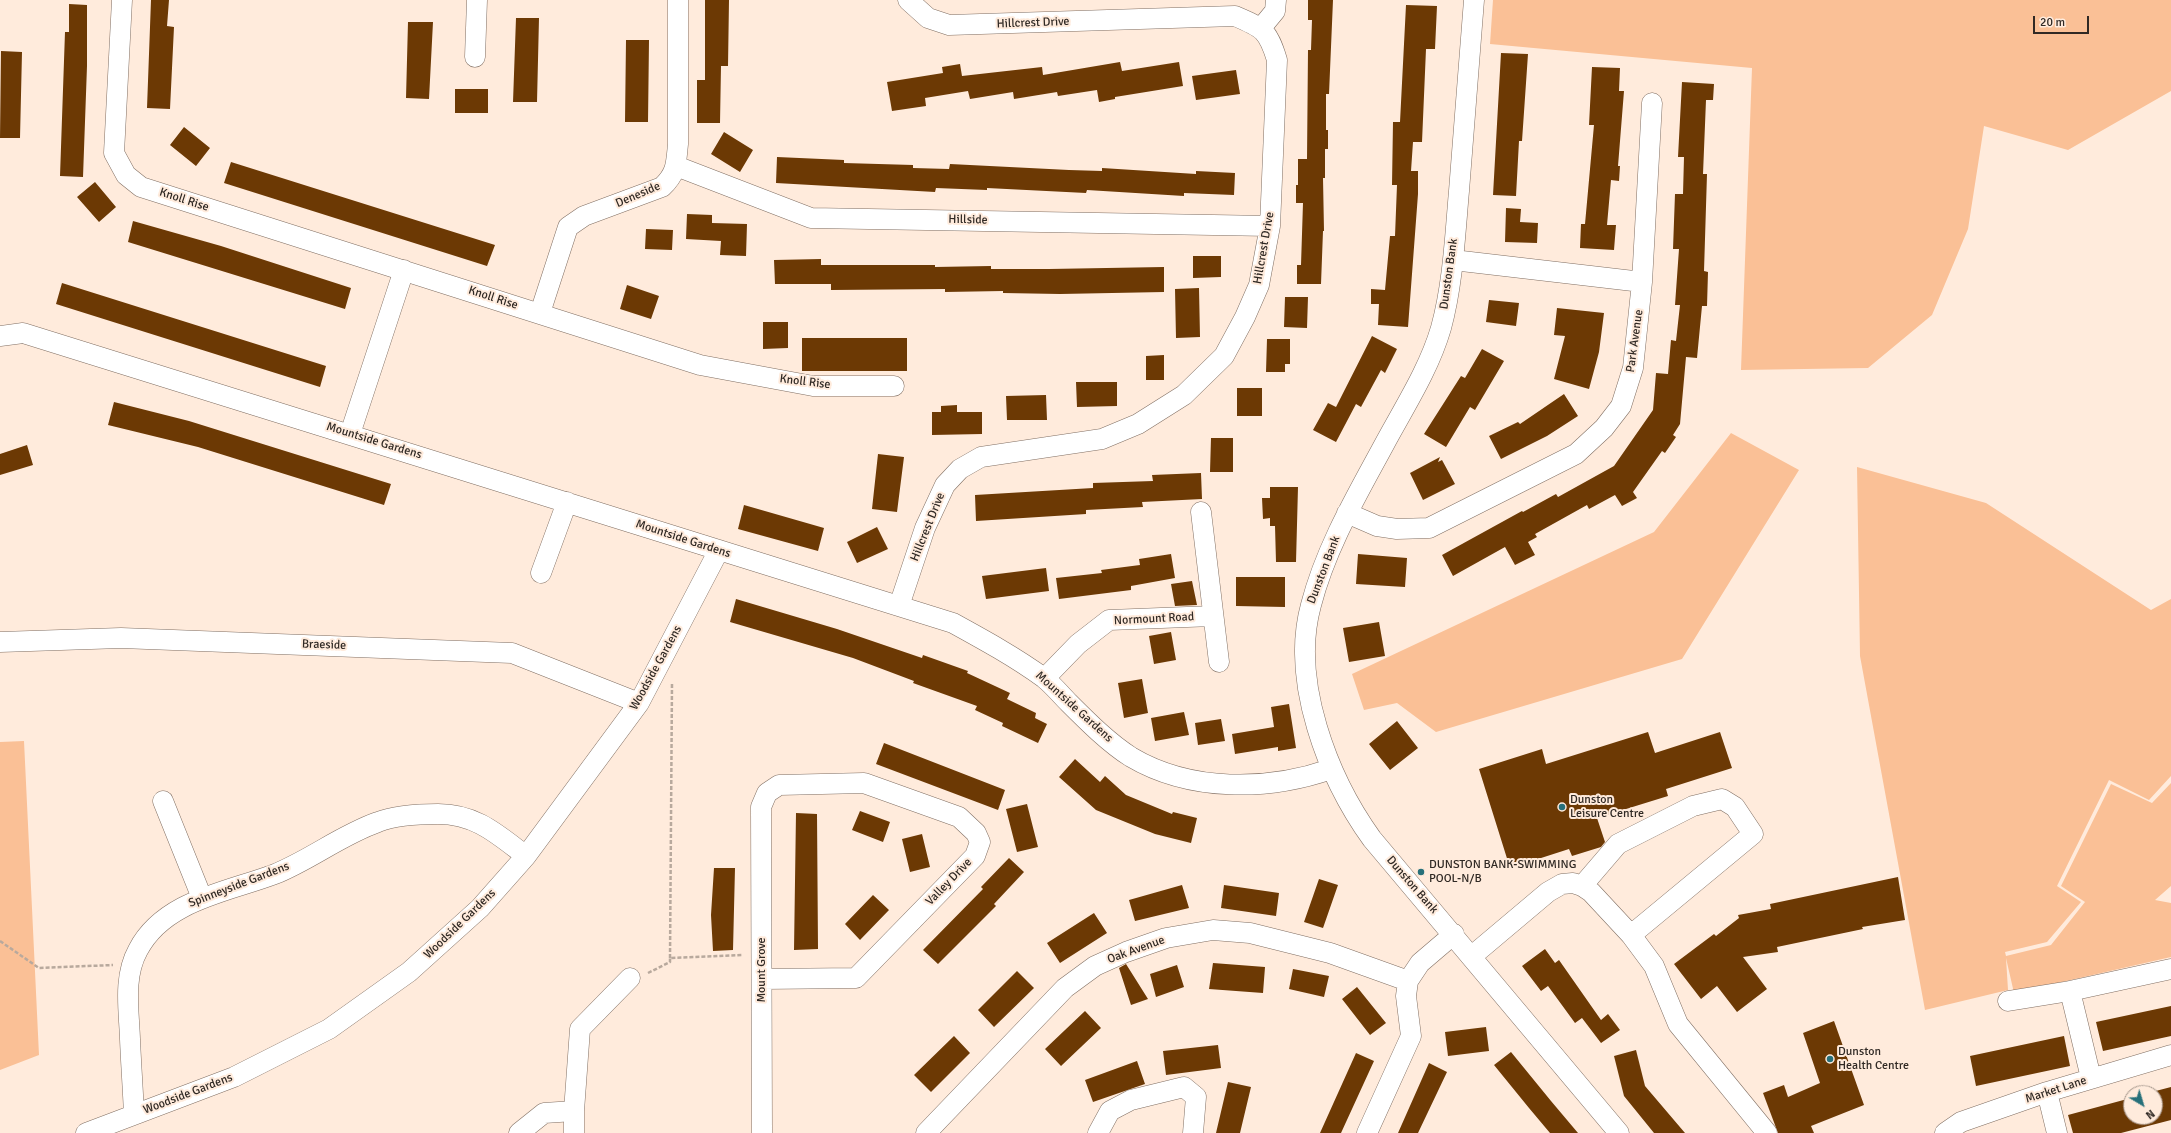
<!DOCTYPE html>
<style>
body{margin:0}
#map{position:relative;width:2171px;height:1133px;overflow:hidden;background:#ffebdc;font-family:Signika,sans-serif}
canvas{display:block}
.north{position:absolute;left:2123px;top:1085px;width:40px;height:40px;box-sizing:border-box;background:#ffebdc;border:1px solid #ac9d92;border-radius:50%;rotate:142deg;font-size:11px;font-weight:700;line-height:16px;text-align:center;color:#302924}
.north::after{content:'';display:block;margin:auto;width:14px;height:18px;background:#27707a;clip-path:polygon(50% 0,100% 100%,50% 72%,0 100%)}
.scale{position:absolute;left:2033px;top:16px;width:56px;height:18px;box-sizing:border-box;border:2px solid #302924;border-top:0;padding-left:5px;font-size:12px;line-height:14px;white-space:nowrap;color:#302924;-webkit-text-stroke:3px #ffebdc;paint-order:stroke}
</style>
<div id="map">
<canvas width="2171" height="1133"></canvas>
<div class="north">N</div>
<div class="scale">20 m</div>
</div>
<script>
const g = document.querySelector('canvas').getContext('2d');
g.lineJoin = 'round';
function fill(path, color) { g.fillStyle = color; g.fill(path, 'evenodd'); }
function trace(path, color, width, dash) { g.strokeStyle = color; g.lineWidth = width; g.lineCap = dash ? 'butt' : 'round'; g.setLineDash(dash || []); g.stroke(path); }
function label(font, color, halo, rows, align = 'center') {
  g.font = font + ' Signika,sans-serif'; g.lineWidth = 4; g.setLineDash([]); g.textBaseline = 'middle'; g.strokeStyle = halo; g.fillStyle = color; for (const [text, x, y, turn = 0] of rows) {
    g.save(); g.translate(x, y); g.rotate((+turn || 0) * Math.PI / 180); g.textAlign = isNaN(turn) ? turn : align; if (halo) g.strokeText(text, 0, 0); g.fillText(text, 0, 0); g.restore();
  }
}
fill(new Path2D(`
 M1493 0H2171V91L2068 150 1984 126 1968 229 1932 315 1868 368 1741 370 1752 68 1490 44Z
 M1731 433 1799 470 1682 659 1436 732 1397 703 1364 710 1352 674 1654 532Z
 M1857 467 1986 503 2151 610 2171 599V776L2149 800 2109 780 2057 886 2081 902 2047 942 2005 952 2006 956 2051 945 2085 902 2061 886 2111 784 2152 803 2171 783V886L2155 900 2171 903V957L2014 993 2006 958 2008 990 1925 1010 1860 656Z
 M24 741 39 1055 0 1070V742Z`), '#fac096');
fill(new Path2D(`
 M151 0H169L167 26 174 27 170 109 147 108Z
 M705 0H729L728 66H721L720 123H697V80H705Z
 M1308 0H1333L1329 94H1326V130H1328V149H1325V178H1323L1324 231H1323L1321 284H1297V265H1301L1303 203H1296V185H1298V159H1307L1308 50H1311L1312 20H1308Z
 M69 4 87 5V66L83 177 60 176 65 32H69Z
 M1406 5 1437 6 1435 49H1426L1422 142H1413L1411 171H1418V194L1408 327 1378 325 1379 304H1371V289L1385 290 1390 236H1395L1397 185H1392L1393 122H1400Z
 M516 18H539L537 102H513Z
 M408 22H433L429 99 406 98Z
 M626 40H649L648 122H625Z
 M1 51 22 52 20 138H0Z
 M1501 53 1528 54 1522 141H1519L1516 196 1493 195Z
 M1120 62 1122 71 1179 62 1183 86 1115 97V99L1099 102 1097 90 1058 96 1057 92 1014 99 1013 92 970 99 968 91 925 98 926 106 892 111 887 82 943 73 942 67 960 64 962 76 1042 67 1043 75Z
 M1592 67 1620 68 1619 91H1624L1618 166H1620L1619 181 1611 180 1607 225H1616L1614 250 1580 248 1581 224H1585L1594 125H1589Z
 M1236 70 1240 94 1196 100 1192 76Z
 M1682 82 1714 84 1713 100H1706L1703 174H1707L1704 271 1708 272 1707 306H1702L1697 358 1686 357 1680 424 1673 435 1676 437 1665 453 1662 451 1633 492 1637 498 1622 506 1615 495 1589 509 1587 505 1535 534 1537 537 1528 542 1535 555 1515 565 1505 547 1453 576 1442 555 1522 511 1523 512 1556 494 1558 497 1614 466 1653 410 1656 373 1668 374 1671 340 1676 341 1680 305H1675L1679 249H1673L1675 194H1683L1684 157H1678Z
 M455 89H488V113H455Z
 M184 127 210 148 196 166 170 145Z
 M724 132 753 150 740 172 711 154Z
 M777 157 844 160V163L913 165V168L949 169 950 164 1069 170 1102 171V168L1196 174V171L1235 173 1234 195 1184 193V196L1087 190 1086 193 987 188V190L936 188 935 192 776 183Z
 M231 162 495 245 487 266 224 183Z
 M95 182 116 207 99 222 77 197Z
 M1506 208 1521 209 1520 222 1538 223 1537 243 1505 242Z
 M687 214 712 215V223L747 224 746 256 720 255 721 241 686 239Z
 M133 221 221 246 351 288 345 309 128 242Z
 M646 229 673 230 672 250 645 249Z
 M1193 256H1221V277L1193 278Z
 M821 259V265H935V267L991 266V269H1049L1164 267V292L1060 294 1003 293V291L945 292V289L831 290V284H775L774 260Z
 M62 283 326 366 320 387 56 304Z
 M627 285 659 296 651 319 620 309Z
 M1199 288 1200 337 1176 338 1175 289Z
 M1285 297H1308L1307 328 1284 327Z
 M1489 300 1519 303 1516 326 1486 322Z
 M1557 308 1604 313 1599 352 1589 389 1554 379 1565 336 1554 335Z
 M763 322H788V348L763 349Z
 M1372 336 1397 349 1385 373 1381 370 1361 407 1356 404 1336 442 1313 430 1328 403 1336 407Z
 M802 338H907V371H802Z
 M1267 339H1290V364H1285V372H1266Z
 M1482 349 1504 361 1475 410 1470 407 1446 447 1424 434 1461 376 1465 378Z
 M1164 355V380H1146V356Z
 M1076 382H1117V406L1077 407Z
 M1237 388H1262V416H1237Z
 M1564 394 1578 416 1547 436 1501 459 1489 436 1518 422 1520 424Z
 M1046 395 1047 420H1007L1006 396Z
 M114 402 189 421 391 484 384 505 198 447 108 425Z
 M957 405V412H982V434L932 435V412H941V406Z
 M1211 438H1233V472H1210Z
 M27 445 33 465 0 475V454Z
 M878 454 904 457 897 512 872 509Z
 M1440 457 1438 462 1442 460 1455 484 1423 500 1410 473Z
 M1201 473 1202 499 1142 502 1143 507 1086 510V514L976 521 975 495 1093 488V483L1153 481 1152 475Z
 M1270 487H1298L1296 562H1276L1275 526H1270V518L1263 519 1262 498H1270Z
 M744 505 824 528 818 551 738 529Z
 M877 527 888 549 857 563 847 542Z
 M1171 554 1175 578 1131 586V590L1059 599 1056 578 1102 573 1101 570 1140 565 1139 559Z
 M1358 554 1407 558 1405 587 1356 584Z
 M1046 568 1049 591 986 599 982 576Z
 M1236 577H1285V607L1236 606Z
 M1192 581 1197 605 1175 606 1171 584Z
 M736 599 837 629 922 658 923 655 968 671 967 673 1010 693 1007 699 1036 713 1035 718 1047 724 1038 743 1002 726 1003 723 975 710 977 706 913 683 914 681 853 658 730 622Z
 M1379 622 1385 656 1349 662 1343 628Z
 M1171 632 1176 660 1154 664 1149 636Z
 M1142 679 1148 713 1124 718 1118 683Z
 M1289 704 1296 748 1278 751V747L1235 754 1232 734 1274 727 1271 707Z
 M1184 712 1189 735 1155 741 1151 718Z
 M1221 719 1225 741 1198 745 1195 723Z
 M1397 721 1418 748 1390 770 1369 744Z
 M1648 732 1655 753 1720 732 1732 768 1666 789 1668 796 1597 818 1605 842 1601 847 1572 856 1569 849 1510 868 1479 769 1542 749 1546 764Z
 M884 743 1005 790 998 810 876 764Z
 M1075 759 1100 782 1105 776 1126 795 1172 814 1173 812 1197 818 1191 843 1155 834 1096 810 1059 777Z
 M1027 804 1038 847 1017 852 1006 809Z
 M860 811 890 822 883 842 852 830Z
 M796 813 817 814 818 949 794 950Z
 M922 834 930 867 910 872 902 839Z
 M1009 858 1024 872 994 904 996 906 938 964 923 950 983 889 981 887Z
 M714 868H735L733 950 713 951 711 915Z
 M1898 877 1905 920 1862 927 1863 929 1777 947 1778 952 1743 957 1767 989 1737 1012 1717 986 1701 999 1674 964 1714 934 1716 936 1739 918 1738 915 1771 909 1770 904Z
 M1319 879 1338 885 1323 928 1304 922Z
 M1182 885 1189 908 1135 921 1129 900Z
 M1224 885 1279 893 1276 916 1221 908Z
 M873 895 889 910 860 940 845 924Z
 M1094 913 1107 933 1060 963 1047 943Z
 M1545 949 1555 963 1559 960 1601 1020 1608 1014 1620 1030 1601 1043 1582 1018 1575 1023 1548 986 1541 991 1522 966Z
 M1213 963 1265 967 1263 993 1209 989Z
 M1126 964 1148 999 1131 1005 1119 968Z
 M1177 965 1184 987 1156 997 1150 974Z
 M1293 969 1329 976 1324 997 1289 989Z
 M1017 971 1034 988 994 1027 978 1010Z
 M1357 987 1386 1023 1370 1035 1342 999Z
 M2171 1006V1036L2103 1051 2096 1022Z
 M1085 1011 1101 1028 1061 1066 1045 1049Z
 M1834 1021 1864 1105 1811 1126 1814 1133H1778L1763 1093 1784 1085 1788 1097 1820 1083 1803 1033Z
 M1486 1027 1489 1051 1448 1056 1445 1032Z
 M954 1036 970 1053 931 1092 914 1075Z
 M2064 1036 2070 1066 1976 1086 1970 1056Z
 M1218 1045 1221 1068 1166 1075 1163 1051Z
 M1636 1050 1645 1086 1685 1133H1654L1624 1096 1614 1056Z
 M1511 1052 1551 1101 1578 1133H1550L1529 1108 1494 1065Z
 M1356 1053 1374 1061 1341 1133H1320Z
 M1137 1061 1145 1084 1093 1102 1085 1080Z
 M1429 1063 1447 1072 1418 1133H1398Z
 M1228 1082 1251 1087 1240 1133H1216Z
 M2171 1087V1120L2121 1133H2073L2068 1115 2131 1098V1117H2155V1093H2148Z`), '#6c3904');
const minor = new Path2D(`
 M122 0 114 153 126 175 141 187 700 365 813 386H894
 M1474 0C1469 64 1464 127 1459 191 1455 236 1453 284 1441 328 1429 369 1405 406 1385 443 1357 495 1326 547 1311 605 1290 681 1328 778 1372 839L1619 1133
 M1261 28 1275 11 1276 0
 M475 57 477 0
 M676 166 811 218 1270 226
 M1453 260 1642 282
 M540 313 568 227 584 216 662 187C677 173 676 163 678 144V0
 M0 336 23 333 953 623C984 640 1015 657 1044 678 1053 685 1061 695 1069 703 1088 722 1109 743 1131 757 1190 792 1268 791 1331 769
 M350 434 404 270
 M1201 512 1219 662
 M1347 513 1377 526 1397 529 1429 528 1576 454 1604 428 1621 406 1633 368 1642 282 1652 103
 M541 573 567 502
 M899 606 925 528 945 485 960 469 981 457 1102 439 1138 424 1184 395 1224 356 1245 317 1259 285 1270 226 1277 60C1268 30 1263 28 1235 16L949 25 928 18 908 0
 M0 642 121 638 512 653 639 703
 M1045 678 1078 644 1109 620 1213 616
 M163 801 202 898
 M1582 886 1618 844 1693 806 1722 799 1735 807 1753 834 1631 935
 M1472 956 1548 892 1562 884 1573 883 1582 886 1591 892 1631 935 1654 966 1678 1024 1767 1133
 M2008 1001 2070 991
 M2091 1078 2070 991 2171 969
 M2047 1092 2057 1133
 M134 1115C133 1090 131 1064 130 1039 129 1010 123 977 138 950 164 900 228 892 275 874 310 860 341 835 378 822 396 815 418 814 438 814 476 814 497 834 526 856
 M86 1133 234 1077 329 1029 409 972 480 908 526 856 639 703 719 550
 M519 1133 544 1113 574 1111
 M574 1133V1111L580 1029 630 978
 M762 1133 761 807 767 793 779 785 864 783 959 817 976 833 980 842 975 856 856 978 762 979
 M926 1133 1065 988 1095 966 1126 952 1166 938 1213 930 1250 933 1330 953 1408 981
 M1098 1133 1110 1111 1131 1100 1184 1087 1196 1097 1193 1133
 M1367 1133 1411 1036 1406 996 1408 981 1420 963 1454 934
 M1945 1133 1961 1122 2047 1092 2171 1055`);
trace(minor, '#816f63', 21);
trace(new Path2D(`
 M0 941 39 968 113 965
 M670 958 672 683
 M648 973 670 962V958L743 955`), '#b8a99d', 2.5, [4, 2]);
trace(minor, '#fff', 20);
for (const [x, y, r, color] of [
 [1562,807,4,"#27707a"],
 [1421,872,4,"#27707a"],
 [1830,1059,4,"#27707a"]
]) { const dot = new Path2D(); dot.arc(x, y, r, 0, 2 * Math.PI); g.fillStyle = color; g.fill(dot); trace(dot, '#ffebdc', 1.5); }
label('12px', '#302924', '#ffebdc', [
 ["Hillcrest Drive",1033,23,-2],
 ["Deneside",638,195,-23],
 ["Knoll Rise",184,200,18],
 ["Hillside",968,220,1],
 ["Hillcrest Drive",1264,248,-80],
 ["Dunston Bank",1449,274,-82],
 ["Knoll Rise",493,298,18],
 ["Park Avenue",1635,341,-82],
 ["Knoll Rise",805,382,7],
 ["Mountside Gardens",374,441,17],
 ["Hillcrest Drive",928,527,-68],
 ["Mountside Gardens",683,539,18],
 ["Dunston Bank",1324,570,-69],
 ["Normount Road",1154,619,-3],
 ["Braeside",324,645,2],
 ["Woodside Gardens",656,668,-61],
 ["Mountside Gardens",1074,707,42],
 ["Valley Drive",949,882,-46],
 ["Spinneyside Gardens",239,885,-21],
 ["Dunston Bank",1412,885,49],
 ["Woodside Gardens",460,924,-44],
 ["Oak Avenue",1136,950,-20],
 ["Mount Grove",762,970,-90],
 ["Market Lane",2056,1090,-18],
 ["Woodside Gardens",188,1094,-21]
]);
label('12px', '#302924', '#ffebdc', [
 ["Dunston",1570,800],
 ["Leisure Centre",1570,814],
 ["DUNSTON BANK-SWIMMING",1429,865],
 ["POOL-N/B",1429,879],
 ["Dunston",1838,1052],
 ["Health Centre",1838,1066]
], 'left');
</script>
